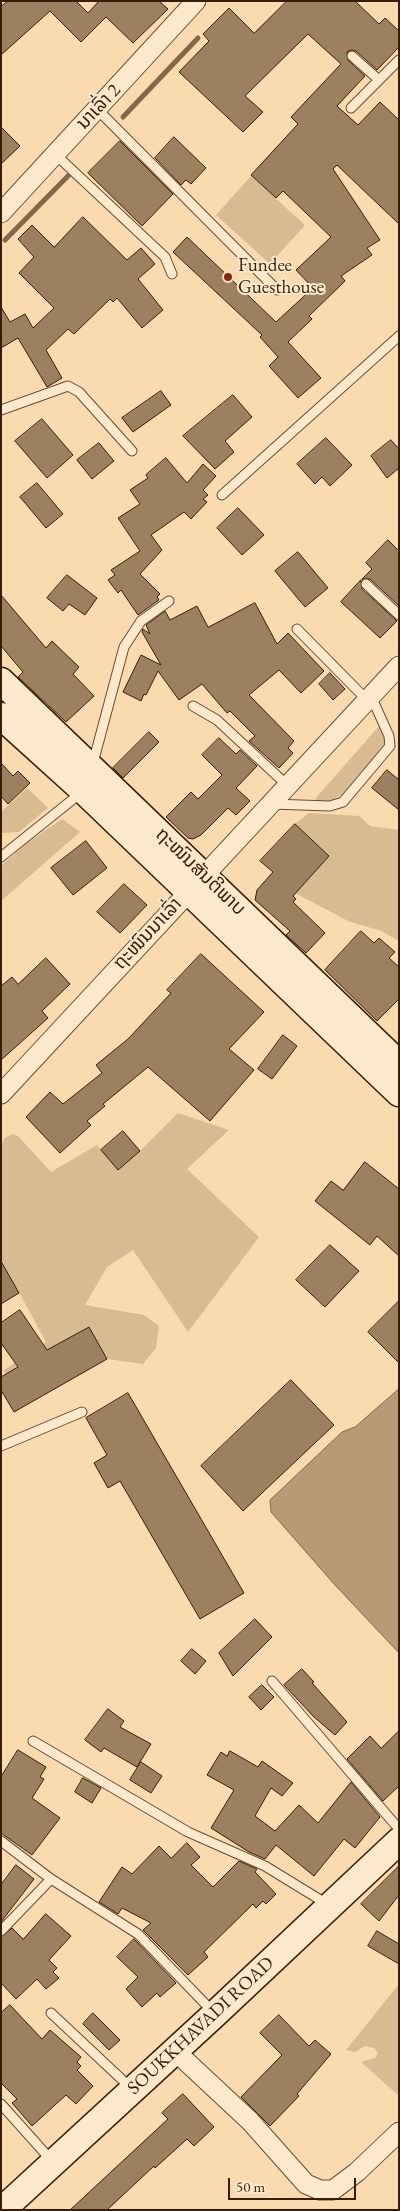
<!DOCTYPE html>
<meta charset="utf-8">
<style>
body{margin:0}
#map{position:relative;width:400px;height:2211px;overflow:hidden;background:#fadbaf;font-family:"EB Garamond",serif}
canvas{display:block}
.frame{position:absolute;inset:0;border:2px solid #381d08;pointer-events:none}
.scale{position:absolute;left:228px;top:2178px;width:128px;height:22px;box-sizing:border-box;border:2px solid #381d08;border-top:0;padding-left:6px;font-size:15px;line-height:18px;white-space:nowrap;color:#381d08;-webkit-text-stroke:4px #fce8cb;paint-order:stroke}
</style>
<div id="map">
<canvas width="400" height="2211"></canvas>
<div class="frame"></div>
<div class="scale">50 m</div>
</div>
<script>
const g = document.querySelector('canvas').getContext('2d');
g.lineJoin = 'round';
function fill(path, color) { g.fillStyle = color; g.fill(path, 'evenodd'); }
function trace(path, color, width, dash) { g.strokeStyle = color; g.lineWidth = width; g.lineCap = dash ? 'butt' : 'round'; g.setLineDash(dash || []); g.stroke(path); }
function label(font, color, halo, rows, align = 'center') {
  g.font = font + ' "EB Garamond","Noto Sans Lao",serif'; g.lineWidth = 4; g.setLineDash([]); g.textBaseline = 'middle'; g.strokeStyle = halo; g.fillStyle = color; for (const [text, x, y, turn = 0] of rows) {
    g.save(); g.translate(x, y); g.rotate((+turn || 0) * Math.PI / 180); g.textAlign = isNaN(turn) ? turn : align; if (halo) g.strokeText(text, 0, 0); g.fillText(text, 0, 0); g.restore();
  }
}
fill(new Path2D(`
 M251 176 305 225 270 264 216 215Z
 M381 724 387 735 386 748 347 793 329 801 319 802 315 799Z
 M27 788 48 808 19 832 1 833V812Z
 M309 813 359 816 370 826 399 830V941L381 931 348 921 295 893 329 856 295 824Z
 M62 819 80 832 1 901V866L27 843Z
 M178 1113 229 1130 187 1169 259 1237 188 1332 133 1250 107 1267 85 1305 144 1315 159 1326 156 1348 143 1364 107 1359 89 1327 5 1375 4 1370 46 1342 1 1259V1148L4 1138 13 1134 19 1137 51 1172 97 1145 118 1170 140 1151Z
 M399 1984V2096L361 2062 375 2058 378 2053 374 2048 365 2046 355 2052 346 2050Z`), '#d9bb93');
const water = new Path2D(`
 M399 1389V1653L335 1585 271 1512 270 1500 342 1432 355 1427Z`);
fill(water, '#b89a76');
trace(water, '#85684a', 1);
trace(new Path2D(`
 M123 117 198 38
 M5 240 69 175`), '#85684a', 5);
const building = new Path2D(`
 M8 1H76L88 13 99 1H159L168 9 133 43 106 17 81 42 50 11 1 55V7Z
 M287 1H355L379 24 385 18 399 31V47L377 70 356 51 351 50 347 52 348 60 365 76 337 106 358 125 380 102 399 120V224L337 165 333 169 380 240 367 248 372 255 341 276 345 281 309 316 312 319 288 342 321 378 298 398 269 366 278 357 260 337 262 335 173 252 187 237 276 322 313 288 296 270 331 237 283 191 276 198 251 175 298 124 291 117 341 64 308 34 245 96 263 112 243 132 179 72 209 41 203 34 229 8 254 33Z
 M1 127 20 146 1 164Z
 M174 137 206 168 191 184 186 180 181 185 155 158Z
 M120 141 173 194 142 226 88 173Z
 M83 217 127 260 141 248 155 264 138 279 163 310 142 328 117 298 113 302 110 299 74 334 68 329 46 350 62 378 47 387 18 338 1 348V307L10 322 25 314 33 328 54 308 19 273 34 257 18 239 32 225 54 247Z
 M161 391 171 405 133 432 122 418Z
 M233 395 252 417 225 441 234 452 215 469 183 436Z
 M42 419 73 455 47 478 15 441Z
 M326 438 352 465 330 486 322 477 315 484 297 464Z
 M391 440 399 449V468L387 478 371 456Z
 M99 443 114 461 92 479 77 460Z
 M166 458 187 483 203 464 216 476 203 490 208 495 203 499 207 502 191 519 184 512 151 535 162 550 140 574 160 594 157 597 159 600 138 615 121 590 118 593 108 580 115 575 111 570 140 551 118 518 140 504 130 490 148 478 146 475Z
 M37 483 63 514 46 528 20 497Z
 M238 508 264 535 242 555 217 528Z
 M388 540 399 551V606L370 579H362L372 569 366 563Z
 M298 552 328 588 305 607 275 571Z
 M67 575 97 598 85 615 69 604 63 611 47 598Z
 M361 580 362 589 397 621 380 638 341 602Z
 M1 595 46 648 52 641 79 667 73 674 94 696 66 722 18 677 23 672 1 646Z
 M255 603 277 644 288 633 324 671 301 693 279 670 249 695 294 741 288 748 293 753 279 768 249 741 255 736 230 711 227 713 202 684 179 700 158 671 146 695 144 694 141 701 123 692 141 655 161 665 142 632 143 629 150 634 146 625 165 611 170 620 197 606 208 627Z
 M330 673 345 689 333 700 319 684Z
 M149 732 159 742 123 778 113 768Z
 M219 738 236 754 240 750 257 766 236 788 250 801 236 815 228 808 201 835 193 839 188 838 166 817 191 792 198 799 222 775 202 755Z
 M1 763 13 776 18 771 30 783 8 804 1 796Z
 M387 770 399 780V810L372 788Z
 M295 824 329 856 293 896 296 899 293 902 325 933 306 953 286 935 290 931 255 900 257 890 273 872 260 861Z
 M86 841 107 868 73 895 51 868Z
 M124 884 147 905 120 933 97 912Z
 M361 931 374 943 379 938 395 952 389 958 399 967V999L377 1021 325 970Z
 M201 954 264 1012 229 1049 254 1070 210 1121 148 1067 103 1104 105 1106 87 1121 91 1125 60 1153 26 1117 50 1092 63 1104 102 1073 96 1065 128 1039 171 993 167 990Z
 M46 958 70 984 42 1011 48 1018 1 1060V986L12 977 18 984Z
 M283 1035 297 1046 272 1079 258 1069Z
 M123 1131 140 1151 118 1170 101 1150Z
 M365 1162 399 1189V1256L377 1236 370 1245 315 1201 331 1181 343 1190Z
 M330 1245 359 1271 325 1307 296 1280Z
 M1 1261 19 1293 1 1304Z
 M399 1301V1363L368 1332Z
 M20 1310 47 1350 89 1327 107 1359 14 1412 1 1390V1377L18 1367 1 1343V1323Z
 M291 1380 334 1425 243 1511 201 1466Z
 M128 1393 244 1593 200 1619 120 1481 108 1488 94 1463 107 1455 86 1418Z
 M255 1619 272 1637 233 1676 219 1653Z
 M192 1649 206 1661 195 1674 181 1661Z
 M302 1669 314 1682 312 1683 347 1722 335 1735 314 1717 284 1685Z
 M262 1685 274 1697 261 1710 249 1697Z
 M108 1709 124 1721 120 1727 151 1744 137 1767 104 1748 101 1752 85 1740Z
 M399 1731V1786L383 1801 347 1759 370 1736 381 1748Z
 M18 1750 46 1767 40 1777 44 1779 32 1798 60 1818 32 1855 1 1833V1777Z
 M230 1751 258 1767 262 1761 293 1783 282 1796 271 1788 255 1816 275 1831 299 1805 318 1823 351 1782 380 1817 355 1848 344 1839 314 1876 276 1845 265 1859 249 1852 211 1828 234 1790 207 1775 221 1752 227 1756Z
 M141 1762 162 1776 151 1793 130 1780Z
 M83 1778 101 1788 92 1803 75 1792Z
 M187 1843 200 1857 191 1865 213 1887 239 1861 257 1869 255 1872 276 1894 266 1904 263 1901 256 1908 253 1904 204 1952 208 1957 188 1975 143 1930 151 1923 122 1908 118 1914 99 1902 122 1867 132 1874 159 1846 171 1858Z
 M16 1865 34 1879 1 1922V1885Z
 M399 1866V1895L379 1921 361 1904Z
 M46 1914 71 1936 49 1960 57 1968 53 1972 59 1978 46 1989 37 1979 16 1999 1 1983V1937L12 1928 23 1939Z
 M377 1931 399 1944V1964L368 1946Z
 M134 1939 176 1983 160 1997 157 1993 142 2007 126 1989 138 1977 117 1957Z
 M10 2005 42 2039 50 2030 81 2057 77 2062 81 2066 77 2070 93 2086 76 2104 66 2095 32 2126 12 2103 17 2099 1 2083V2013Z
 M93 2013 120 2040 109 2050 83 2024Z
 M279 2015 309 2046 315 2040 331 2054 297 2094 299 2096 270 2126 241 2097 282 2055 260 2033Z
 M183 2094 214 2127 194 2146 187 2139 155 2168 154 2166 107 2210H70L168 2119 162 2113Z`);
fill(building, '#9d805f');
trace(building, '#381d08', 1);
const lane = new Path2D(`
 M352 56 379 80
 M351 108 399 60
 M97 109 277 290
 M55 154 165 257 172 274
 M1 410 68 386 79 392 132 451
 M222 495 399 336
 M366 584 399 615
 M297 629 367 700
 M193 706 217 720 287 785
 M93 763 124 647 141 621 169 601
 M271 804 330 806 343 802 390 746 389 736 371 696
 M1 857 82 792
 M1 1446 82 1412
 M272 1681 399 1829
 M33 1741 188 1832 265 1866 327 1904
 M1 1841 51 1879 138 1934 214 2013
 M1 1931 51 1879
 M51 2013 131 2088
 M1 2104 52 2161`);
const street = new Path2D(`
 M1 213 196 1
 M1 1094 399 666
 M175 2051 250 2121 306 2184 320 2190H333L357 2172 399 2132`);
const secondary = new Path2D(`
 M1 681 399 1064
 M1 716 84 791 399 1093
 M2 2210 215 2014 399 1841`);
trace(lane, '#684c32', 11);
trace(street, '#684c32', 21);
trace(secondary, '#381d08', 29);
trace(lane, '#fce8cb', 9);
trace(street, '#fce8cb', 19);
trace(secondary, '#fce8cb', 26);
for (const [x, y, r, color] of [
 [228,277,5,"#8f2418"]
]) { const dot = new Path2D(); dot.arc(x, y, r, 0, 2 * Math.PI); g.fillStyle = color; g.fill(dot); trace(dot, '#fce8cb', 2); }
label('19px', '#381d08', '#fce8cb', [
 ["ນາເລົ່າ 2",99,107,-47],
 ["ຖະໜົນສັນຕິພາບ",200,872,44],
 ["ຖະໜົນນາເລົ່າ",148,934,-47],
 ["SOUKKHAVADI ROAD",201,2026,-43]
]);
label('19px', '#381d08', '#fce8cb', [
 ["Fundee",238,266],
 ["Guesthouse",238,288]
], 'left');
</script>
